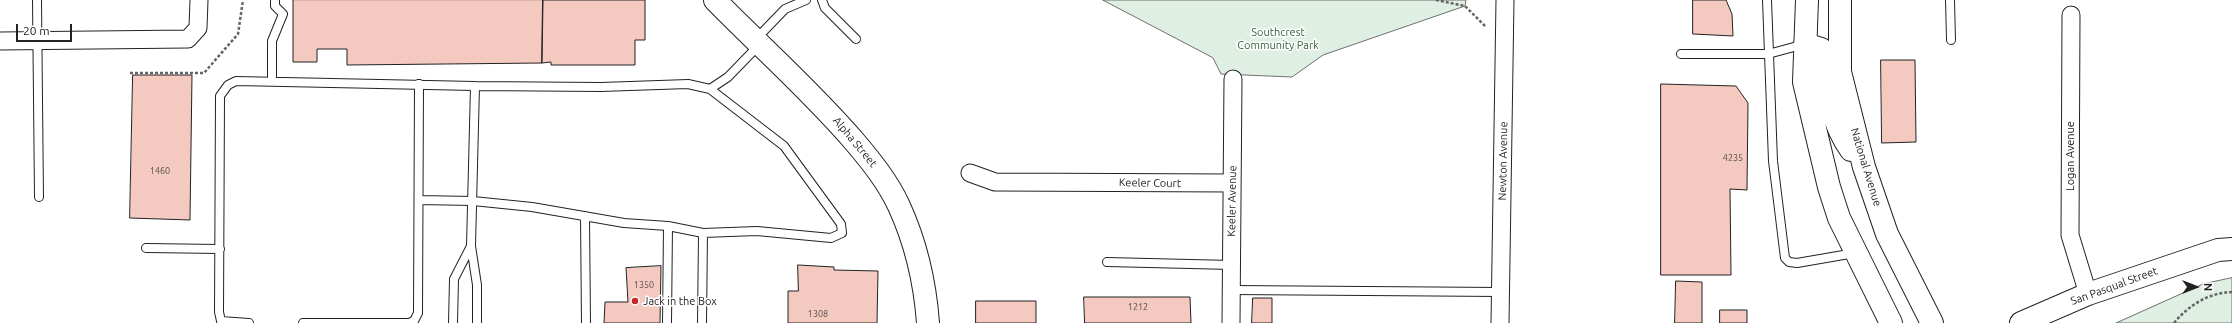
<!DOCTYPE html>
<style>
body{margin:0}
#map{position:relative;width:2232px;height:323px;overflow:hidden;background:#fff;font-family:Ubuntu,sans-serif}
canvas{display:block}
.north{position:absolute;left:2176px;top:267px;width:40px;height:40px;-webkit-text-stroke:3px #fff;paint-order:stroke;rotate:90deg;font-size:11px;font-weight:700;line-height:16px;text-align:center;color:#222}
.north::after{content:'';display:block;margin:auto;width:14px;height:18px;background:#222;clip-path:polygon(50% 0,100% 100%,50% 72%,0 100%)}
.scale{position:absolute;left:16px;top:24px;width:56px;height:18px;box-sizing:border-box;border:2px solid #222;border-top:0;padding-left:5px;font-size:12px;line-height:14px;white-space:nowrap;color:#222;-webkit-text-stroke:3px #fff;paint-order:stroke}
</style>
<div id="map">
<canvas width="2232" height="323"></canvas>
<div class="north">N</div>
<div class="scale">20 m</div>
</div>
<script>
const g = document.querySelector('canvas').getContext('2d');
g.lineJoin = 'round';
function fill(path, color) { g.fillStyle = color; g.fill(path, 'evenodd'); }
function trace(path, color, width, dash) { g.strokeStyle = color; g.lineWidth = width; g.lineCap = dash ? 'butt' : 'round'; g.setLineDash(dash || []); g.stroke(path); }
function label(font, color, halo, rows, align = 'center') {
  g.font = font + ' Ubuntu,sans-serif'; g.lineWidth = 3; g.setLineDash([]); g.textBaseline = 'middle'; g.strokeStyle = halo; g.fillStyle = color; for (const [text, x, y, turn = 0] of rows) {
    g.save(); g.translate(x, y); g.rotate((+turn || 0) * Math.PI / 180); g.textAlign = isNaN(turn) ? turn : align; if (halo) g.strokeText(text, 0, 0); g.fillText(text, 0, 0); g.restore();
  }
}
const green = new Path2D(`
 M1103 0H1466L1465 6 1323 55 1292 77 1221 74 1213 58Z
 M2232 278V323H2116L2203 284Z`);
fill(green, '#e0efe3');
trace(green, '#6f6f6f', 1);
const building = new Path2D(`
 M543 0H645V40H635V65H551V62L542 63Z
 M543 0 542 63 347 65V49H317V62H293V0Z
 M1693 0H1726L1732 14 1733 36 1693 34Z
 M1881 60H1915L1916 142 1882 143Z
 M133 75H192L190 220 130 218Z
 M1661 84 1736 86 1748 103 1747 190 1730 189 1731 275H1661Z
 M798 265 834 267V270L878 271 877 323H788V291H798Z
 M661 266 660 323H604L605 302H628L626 268Z
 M1676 281 1702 282V323H1675Z
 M1084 297H1190L1191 323H1085Z
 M1253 298H1272V323H1252Z
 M976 301H1036V323H976Z
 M1720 310H1747V323H1720Z`);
fill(building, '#f3c9c0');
trace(building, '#222', 1);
const lane = new Path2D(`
 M37 0 39 197
 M822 0 825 8 856 39
 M1767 0 1773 161 1785 258 1789 262 1797 263 1855 253
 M1950 0 1951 40
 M756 39 785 9 806 0
 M1681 54H1768L1805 44
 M272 81V41L283 14 275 6V0
 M475 86 471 246 477 285V323
 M419 200 473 201 532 207 624 223 668 226 703 233
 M585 216 586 323
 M146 248 220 249
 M1107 262 1232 265
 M1231 290 1501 292
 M249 323 221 321 219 312 220 96 228 85 236 81 475 86 601 87 688 84 710 89 728 77 759 45
 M303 323H409L414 321 418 313 419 84
 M453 323 454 279 471 246
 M667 323 668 226
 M702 323 703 233 757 231 831 238 842 233 841 224 784 146 710 89`);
const street = new Path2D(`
 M2071 15 2070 235 2088 294
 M0 41 188 39 198 28 199 0
 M970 173 995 182 1232 183
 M1231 323 1233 79
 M1500 323 1505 0`);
const secondary = new Path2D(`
 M715 0C761 47 811 91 854 141 871 161 888 182 899 206 916 243 925 282 928 323
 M2021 323 2088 294 2218 250 2232 249`);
const primary = new Path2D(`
 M1807 0 1804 82 1829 187 1839 218 1891 323
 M1840 0V72L1864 167 1887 234 1932 323
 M1805 44 1821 49C1826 84 1830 121 1851 150`);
trace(lane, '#222', 10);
trace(street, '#222', 19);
trace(secondary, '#222', 24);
trace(primary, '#222', 24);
trace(new Path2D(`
 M1436 0 1465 6 1486 27
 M130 73H204L238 34 243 0
 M2174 323C2189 305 2208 293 2232 292`), '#646464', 2.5, [3, 2]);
trace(lane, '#fff', 8);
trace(street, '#fff', 17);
trace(secondary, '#fff', 22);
trace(primary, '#fff', 22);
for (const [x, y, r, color] of [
 [635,301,4,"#c62828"]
]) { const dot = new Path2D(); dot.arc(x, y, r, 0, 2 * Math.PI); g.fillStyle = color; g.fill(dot); trace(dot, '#fff', 1.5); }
label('9px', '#564c4a', null, [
 ["4235",1733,158],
 ["1460",160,171],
 ["1350",644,285],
 ["1212",1138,307],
 ["1308",818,314]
]);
label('11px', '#2f5e38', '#fff', [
 ["Southcrest",1278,32],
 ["Community Park",1278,45]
]);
label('11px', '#222', '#fff', [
 ["Alpha Street",855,142,50],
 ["Logan Avenue",2070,156,-90],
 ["Newton Avenue",1503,161,-89],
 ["National Avenue",1866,167,73],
 ["Keeler Court",1150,183,1],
 ["Keeler Avenue",1232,201,-89],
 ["San Pasqual Street",2114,286,-20]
]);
label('11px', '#222', '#fff', [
 ["Jack in the Box",643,301]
], 'left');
</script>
